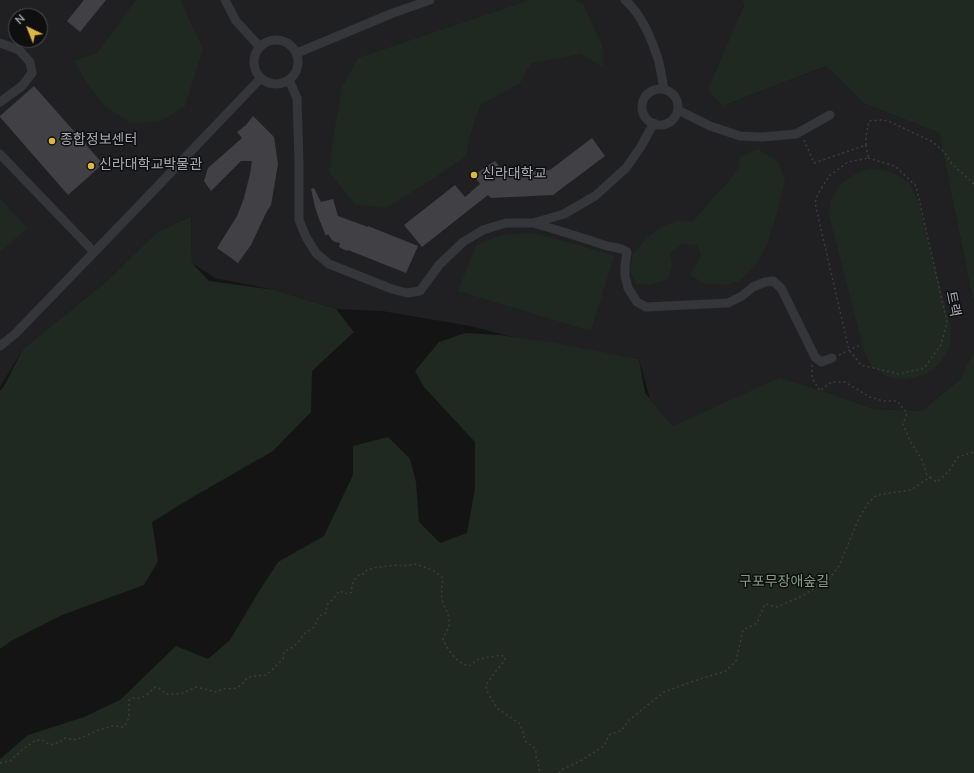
<!DOCTYPE html>
<meta charset="utf-8">
<style>
body{margin:0}
#map{position:relative;width:974px;height:773px;overflow:hidden;background:#141415;font-family:"Nunito Sans",sans-serif}
canvas{display:block}
.north{position:absolute;left:8px;top:8px;width:40px;height:40px;box-sizing:border-box;background:#0f0f10;border:1px solid #4c4d52;border-radius:50%;rotate:317deg;font-size:11px;font-weight:700;line-height:16px;text-align:center;color:#a7aab4}
.north::after{content:'';display:block;margin:auto;width:14px;height:18px;background:#dfb642;clip-path:polygon(50% 0,100% 100%,50% 72%,0 100%)}
</style>
<div id="map">
<canvas width="974" height="773"></canvas>
<div class="north">N</div>
</div>
<script>
const g = document.querySelector('canvas').getContext('2d');
g.lineJoin = 'round';
function fill(path, color) { g.fillStyle = color; g.fill(path, 'evenodd'); }
function trace(path, color, width, dash) { g.strokeStyle = color; g.lineWidth = width; g.lineCap = dash ? 'butt' : 'round'; g.setLineDash(dash || []); g.stroke(path); }
function label(font, color, halo, rows, align = 'center') {
  g.font = font + ' "Nunito Sans","Noto Sans KR",sans-serif'; g.lineWidth = 3; g.setLineDash([]); g.textBaseline = 'middle'; g.strokeStyle = halo; g.fillStyle = color; for (const [text, x, y, turn = 0] of rows) {
    g.save(); g.translate(x, y); g.rotate((+turn || 0) * Math.PI / 180); g.textAlign = isNaN(turn) ? turn : align; if (halo) g.strokeText(text, 0, 0); g.fillText(text, 0, 0); g.restore();
  }
}
fill(new Path2D(`
 M0 0H742L744 6 723 106 826 66 863 103 939 133 974 306V350L960 379 922 411 874 409 835 395 673 426 650 399 639 359 508 336 470 326 382 311 336 309 275 290 215 278 192 263 191 216 156 233 109 279 23 349 0 387ZM16 16H40V40H16Z`), '#202022');
fill(new Path2D(`
 M136 0H181L193 29 203 49 185 106 161 121 131 123 105 106 86 82 74 61 97 53Z
 M530 0H575L583 4 602 45 603 67 581 54 531 63 520 83 480 105 470 135 466 156 431 180 386 208 355 204 329 172 334 133 342 87 358 58Z
 M742 0H974V306L939 133 863 103 826 66 723 106 708 90 744 6Z
 M758 149 778 162 785 181 775 220 766 247 755 266 739 281 726 285 706 284 690 275 701 257 698 245 682 244 670 253 672 265 668 279 651 285 636 284 630 270 633 254 648 237 663 226 678 221 693 222 714 196 727 184 738 168 739 157Z
 M868 169 884 170 895 174 909 182 918 201 951 328 950 347 939 364 924 375 902 380 887 376 872 367 864 351 829 215 831 200 841 184 854 175Z
 M0 198 27 228 0 252Z
 M191 216 192 263 209 281 275 290 336 309 354 332 312 371 311 412 273 451 191 498 152 522 158 561 144 585 62 615 11 641 0 649V391L4 386 23 349 109 279 156 233Z
 M534 233 575 244 614 256 591 331 458 291 476 245 502 235Z
 M465 333 499 335 550 342 639 359 645 393 673 426 779 378 835 395 874 409 922 411 960 379 974 350V773H0V759L28 735 84 717 120 700 176 646 208 659 230 640 258 593 278 562 324 536 353 475V446L388 437 410 459 416 482 419 522 440 543 467 533 475 488V442L424 387 415 371 439 342Z`), '#202822');
fill(new Path2D(`
 M84 0H106L80 32 67 21Z
 M34 86 103 164 68 195 0 117V116Z
 M253 116 274 137 278 164 271 205 266 213 251 245 238 263 217 248 237 216 244 198 250 174 252 161H241L211 191 204 181 208 168 242 138 237 132 246 125Z
 M592 138 605 156 553 195 491 198 488 195 422 247 404 225 455 185 465 197 480 184 474 175 495 161 504 173 550 170Z
 M314 188 321 202 333 199 338 216 368 227V226L418 246 406 273 348 250 347 251 339 247 340 243 335 242 332 240 328 234 326 236 319 219 315 207 311 189Z`), '#414145');
trace(new Path2D(`
 M804 140 814 163 866 145V136L869 121 881 120 888 121 933 142 945 153 952 164 974 184
 M866 145 868 157
 M868 158 895 166 916 186 947 322 941 345 924 368 899 374 861 365 849 350 815 203 818 194 829 176 848 162Z
 M839 355 862 344
 M812 365V378L820 391 831 382H845L870 397 883 401H897L907 413 903 424 910 441 922 460 927 475 931 478
 M0 763 10 761 22 750 36 740H42L50 745 60 742 65 738 73 740 81 738 96 731 112 726 124 727C132 715 128 713 129 700 133 697 134 698 138 698 146 697 150 692 155 687L159 688 166 694H174L183 693 192 689 196 687 216 692 226 688 233 689 238 687 243 683 245 680 249 677 255 676 266 675 272 670 283 659 284 652 293 647 298 643 304 634 314 627 319 616 326 613 327 605 334 598 339 591 348 594 352 592C351 584 354 579 360 574H364L367 570 378 567 398 565 402 566 416 564 434 571 441 576 443 579C442 586 441 592 442 599 444 608 451 616 449 626 448 630 445 634 443 638V640C449 651 456 663 469 666L479 659 501 655 505 657V660L495 672 486 685 487 691 497 708 520 724 524 735V740C533 748 537 746 536 759L539 761 538 768 542 773
 M559 773 561 770 580 761 604 746 609 735 622 730 629 720 664 692 694 681 726 671 736 661 743 630 757 623 765 604 777 607 802 596 829 579 839 566 859 518 869 502 877 495 911 490 927 479 931 478 937 482 949 471 958 457 974 452`), '#3b3c41', 1.5, [2, 3]);
trace(new Path2D(`
 M225 0 236 21 260 47
 M625 0C642 15 651 38 658 59 661 69 662 79 664 89
 M254 62a22 22 0 1 1 44 0a22 22 0 1 1-44 0Z
 M0 43 19 50 30 62 32 73 22 86 0 102
 M297 53 393 13 430 0
 M289 80 297 98 299 163V220L306 237 316 253 329 264 392 289 407 293 420 291 439 265 463 242 483 230 506 223H533L564 214 595 196 626 168 640 148 654 123
 M642 107a18 18 0 1 1 36 0a18 18 0 1 1-36 0Z
 M678 110 710 126 740 136 762 137 796 134 830 115
 M0 154 94 252
 M533 223C558 230 583 238 607 246 615 248 621 247 627 252L625 266V276L628 288 637 302 646 307 728 303 742 296 753 287 765 282 773 281 781 288 815 357 821 362 832 358
 M0 346 15 334 132 213 261 78`), '#35363a', 9);
for (const [x, y, r, color] of [
 [52,141,4,"#dfb642"],
 [91,166,4,"#dfb642"],
 [474,175,4,"#dfb642"]
]) { const dot = new Path2D(); dot.arc(x, y, r, 0, 2 * Math.PI); g.fillStyle = color; g.fill(dot); trace(dot, '#0f0f10', 1.5); }
label('14px', '#a7aab4', '#0f0f10', [
 ["종합정보센터",60,141],
 ["신라대학교박물관",99,166],
 ["신라대학교",482,175]
], 'left');
label('14px', '#a7aab4', '#0f0f10', [
 ["트랙",952,304,79]
]);
label('14px', '#809d84', '#0f0f10', [
 ["구포무장애숲길",784,583]
]);
</script>
